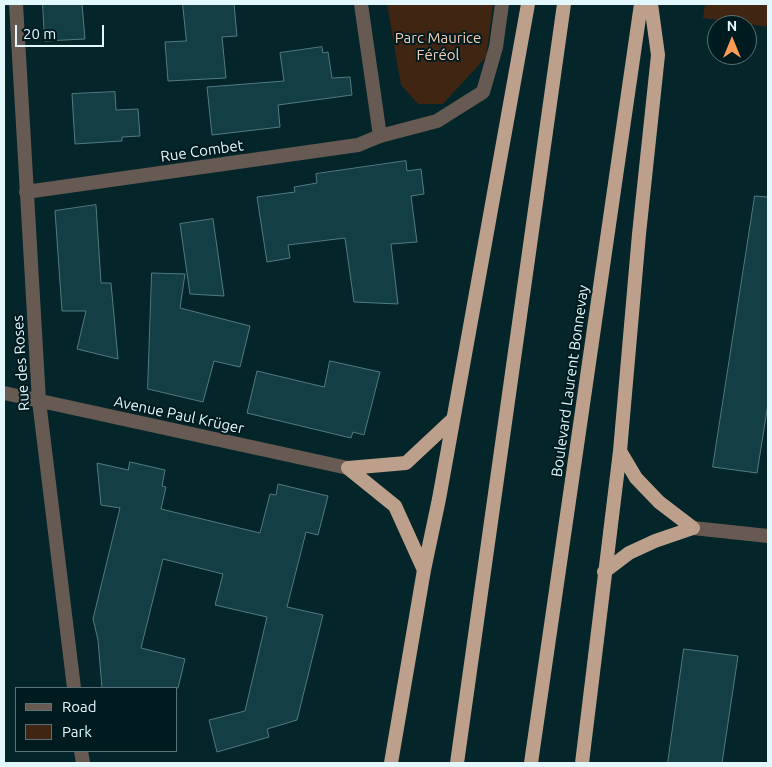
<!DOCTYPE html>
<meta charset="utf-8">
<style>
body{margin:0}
#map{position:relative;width:772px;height:767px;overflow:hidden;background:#042529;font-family:Ubuntu,sans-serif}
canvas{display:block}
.frame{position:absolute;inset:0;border:5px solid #e2f8fc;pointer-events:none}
.legend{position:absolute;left:15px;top:687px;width:162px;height:65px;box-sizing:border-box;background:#001b20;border:1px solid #5a7378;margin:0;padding:6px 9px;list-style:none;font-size:15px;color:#e2f8fc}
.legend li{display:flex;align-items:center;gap:10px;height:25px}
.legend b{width:25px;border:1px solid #5a7378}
.north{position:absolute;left:707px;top:15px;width:50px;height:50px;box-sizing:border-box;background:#001b20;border:1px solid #5a7378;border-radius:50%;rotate:0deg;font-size:14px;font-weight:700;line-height:20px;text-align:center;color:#e2f8fc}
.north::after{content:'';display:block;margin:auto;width:18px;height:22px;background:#fd9d55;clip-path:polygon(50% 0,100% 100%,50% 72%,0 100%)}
.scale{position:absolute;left:15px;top:25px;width:89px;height:22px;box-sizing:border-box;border:2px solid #e2f8fc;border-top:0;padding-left:6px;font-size:15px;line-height:18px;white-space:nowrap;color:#e2f8fc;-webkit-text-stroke:4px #001b20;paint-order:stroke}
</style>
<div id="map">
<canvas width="772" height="767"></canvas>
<div class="frame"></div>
<ul class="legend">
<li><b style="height:6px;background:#675a52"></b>Road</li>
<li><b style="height:14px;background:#3f2512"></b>Park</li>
</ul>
<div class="north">N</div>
<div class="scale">20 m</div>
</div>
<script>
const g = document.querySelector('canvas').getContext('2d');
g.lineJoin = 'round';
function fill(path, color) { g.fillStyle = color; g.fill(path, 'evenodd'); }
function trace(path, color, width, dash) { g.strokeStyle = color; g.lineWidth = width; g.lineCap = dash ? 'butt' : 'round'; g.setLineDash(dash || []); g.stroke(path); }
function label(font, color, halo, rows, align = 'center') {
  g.font = font + ' Ubuntu,sans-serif'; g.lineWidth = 4; g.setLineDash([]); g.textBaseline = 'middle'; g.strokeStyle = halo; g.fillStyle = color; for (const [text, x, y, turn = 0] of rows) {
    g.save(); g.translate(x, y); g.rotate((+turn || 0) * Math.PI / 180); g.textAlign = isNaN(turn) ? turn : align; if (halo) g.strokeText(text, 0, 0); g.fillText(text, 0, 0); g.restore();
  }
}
fill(new Path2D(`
 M387 4H493L486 57 443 104H418L401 85Z
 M705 4H768V27L703 18Z`), '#3f2512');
const building = new Path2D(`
 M43 4H82L85 39 45 41Z
 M183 4H234L237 36 222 37 226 78 168 81 165 42 186 41Z
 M322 47 323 53 328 52 332 78 350 77 352 95 278 105 280 127 212 135 207 87 284 81 280 53Z
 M115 92 116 110 138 109 140 136 122 137V141L75 144 72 94Z
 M406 161 407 171 421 169 424 194 411 196 417 242 391 244 398 304 354 302 345 238 288 245 290 258 267 262 257 197 295 192 294 187 317 183 316 174Z
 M755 196 768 197V404L757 473 713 467Z
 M96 205 101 283H111L118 359 77 349 86 311H62L55 211Z
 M213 219 224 296 190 294 180 224Z
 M152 273 185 274 180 308 250 326 240 367 214 361 203 402 148 389Z
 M330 361 380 372 364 435 353 432 351 438 247 413 257 371 324 387Z
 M130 462 165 470 162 486 166 487 161 509 260 533 270 494 276 495 278 484 328 496 318 535 306 532 287 607 323 615 297 720 267 729 269 737 217 752 209 720 245 711 267 617 215 605 223 574 163 559 141 648 185 659 178 688H102L98 640 93 619 120 508 101 505 97 463 128 470Z
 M684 649 738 656 722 763H668Z`);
fill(building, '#133e44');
trace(building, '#517b82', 1);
trace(new Path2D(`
 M380 136 437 121 483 92 496 47 502 4`), '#675a52', 14);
trace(new Path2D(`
 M16 4 39 401 74 688
 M26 192 358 145 380 136 361 4
 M4 393 348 468
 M693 528 768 536
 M81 751 83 763`), '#675a52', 14);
trace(new Path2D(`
 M620 451 636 478 659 502 693 528
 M348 468 395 506 424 570
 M348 468 406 463 453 419
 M604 572 629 553 655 541 693 528
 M391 763 424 570 439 499 528 4
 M457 763 564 4
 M531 763 641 4
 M582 763 620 451 639 234 658 55 651 4`), '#bca08c', 14);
label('15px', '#f8ceb2', '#001b20', [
 ["Parc Maurice",438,38],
 ["Féréol",438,55]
]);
label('15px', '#e2f8fc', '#001b20', [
 ["Rue Combet",202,151,-8],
 ["Rue des Roses",21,363,-94],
 ["Boulevard Laurent Bonnevay",570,381,-82],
 ["Avenue Paul Krüger",179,415,12]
]);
</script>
